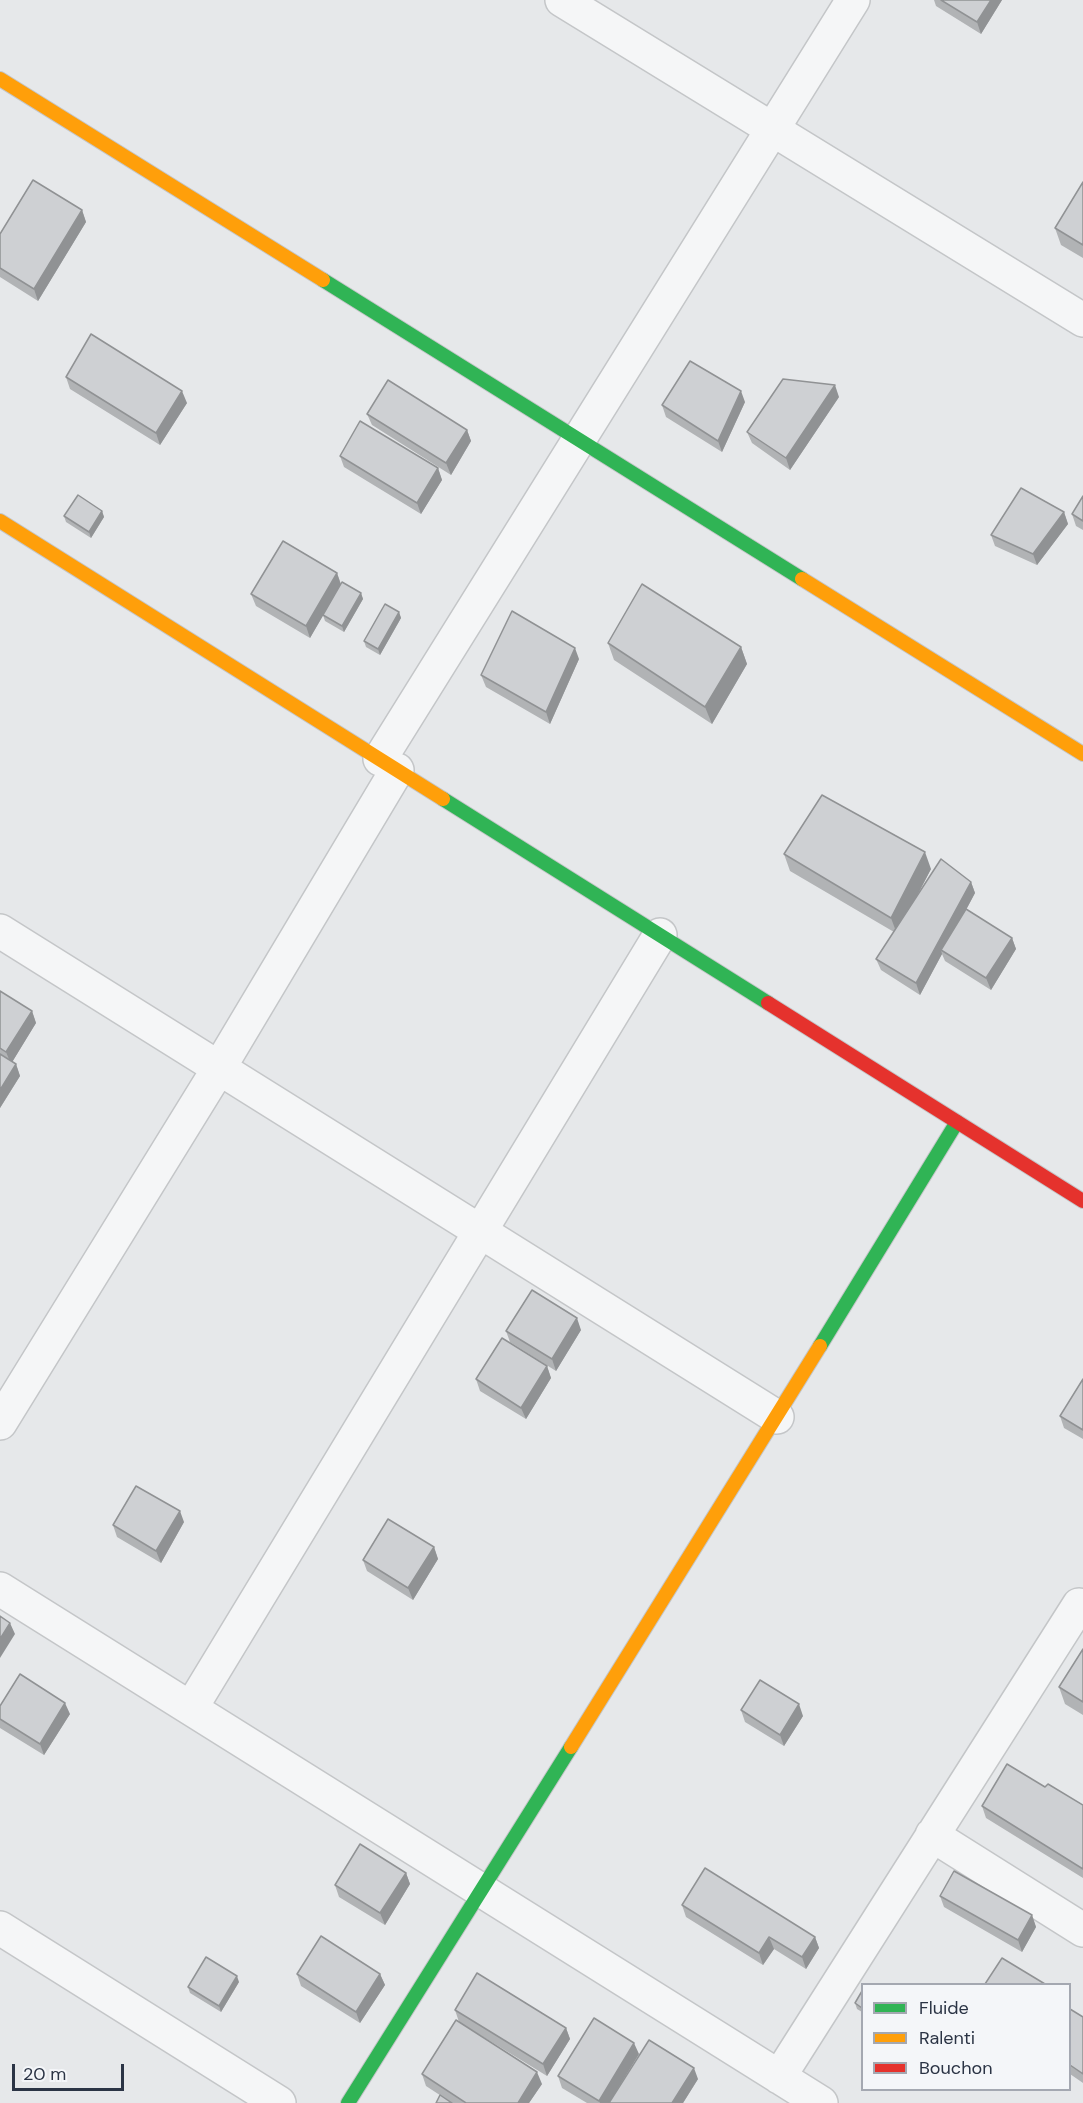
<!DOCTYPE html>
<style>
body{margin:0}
#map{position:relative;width:1083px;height:2103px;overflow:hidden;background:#e6e8ea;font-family:"DM Sans",sans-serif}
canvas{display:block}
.legend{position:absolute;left:861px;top:1983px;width:210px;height:108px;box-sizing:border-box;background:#f4f6f9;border:2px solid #a4a8b1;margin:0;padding:8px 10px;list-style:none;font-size:18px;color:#2b3445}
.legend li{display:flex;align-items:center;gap:12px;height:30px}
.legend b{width:30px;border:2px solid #a4a8b1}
.scale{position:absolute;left:12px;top:2064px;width:112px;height:27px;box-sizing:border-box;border:3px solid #2b3445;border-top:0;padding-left:8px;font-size:18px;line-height:21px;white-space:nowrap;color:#2b3445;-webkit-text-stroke:4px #f4f6f9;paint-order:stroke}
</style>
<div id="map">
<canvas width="1083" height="2103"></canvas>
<ul class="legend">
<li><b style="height:8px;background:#30b455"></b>Fluide</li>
<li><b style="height:8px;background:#ff9f0a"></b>Ralenti</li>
<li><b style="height:8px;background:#e5322d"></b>Bouchon</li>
</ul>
<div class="scale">20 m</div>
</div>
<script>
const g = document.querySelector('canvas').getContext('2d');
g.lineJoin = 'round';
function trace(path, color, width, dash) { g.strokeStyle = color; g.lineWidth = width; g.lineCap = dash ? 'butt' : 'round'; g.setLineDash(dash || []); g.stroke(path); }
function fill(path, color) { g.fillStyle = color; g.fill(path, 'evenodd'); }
const street = new Path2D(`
 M562 0 1083 320
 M380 759 853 0
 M0 931 777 1417
 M0 1423 219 1068 397 770
 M0 1589 821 2103
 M191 1708 660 935
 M932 1835 1083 1930
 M0 1928 279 2103
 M779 2077 1079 1605 1083 1607`);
const fast = new Path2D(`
 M323 280 802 579
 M443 799 768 1003
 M820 1346 957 1122
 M348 2103 571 1747`);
const slow = new Path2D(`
 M0 79 323 280
 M0 521 443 799
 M802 579 1083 754
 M571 1747 820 1346`);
const jam = new Path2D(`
 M768 1003 1083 1201`);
trace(street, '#c4c6c8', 36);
trace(fast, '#c4c6c8', 16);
trace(slow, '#c4c6c8', 16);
trace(jam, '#c4c6c8', 16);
trace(street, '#f5f6f7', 33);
trace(fast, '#30b455', 14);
trace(slow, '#ff9f0a', 14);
trace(jam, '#e5322d', 14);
fill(new Path2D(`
 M934 0H1002L981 34 936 6Z
 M1083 182V258L1061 245 1055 228Z
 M82 210 86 222 38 301 0 277V234Z
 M66 377 187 403 160 445 70 389Z
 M839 397 790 470 752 443 747 432Z
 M745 402 722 452 666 417 662 405Z
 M367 414 467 430 471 441 451 475 372 425Z
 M340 456 438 468 442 480 421 514 344 467Z
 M1083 496V530L1076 526 1072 514Z
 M102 511 104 517 91 538 66 522 64 516Z
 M1064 512 1068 524 1037 565 995 546 991 535Z
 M337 573 341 584 361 593 363 599 344 632 325 621 323 615 310 638 256 606 251 594Z
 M399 612 401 618 380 655 366 647 364 641Z
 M608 643 741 647 747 664 712 724 614 660Z
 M579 659 550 724 486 687 481 675Z
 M784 854 931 869 918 894 971 882 975 893 966 910 1012 938 1016 949 991 990 945 961 942 954 920 995 881 970 876 959 894 932 790 871Z
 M0 991 32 1011 36 1023 12 1062 16 1064 20 1076 0 1108Z
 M581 1330 556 1371 510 1342 506 1331Z
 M547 1366 551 1378 526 1419 480 1391 476 1379Z
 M1083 1379V1439L1064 1428 1060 1416Z
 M184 1522 161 1563 117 1537 113 1525Z
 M434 1547 438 1559 413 1600 367 1571 363 1560Z
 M1083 1649V1715L1065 1704 1059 1687Z
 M0 1706 70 1714 44 1755 0 1728Z
 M741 1710 803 1716 784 1746 745 1722Z
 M1045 1787 1083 1805V1878L986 1818 982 1806Z
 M406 1873 410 1884 385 1925 339 1897 335 1885Z
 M940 1896 1032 1915 1036 1927 1022 1952 944 1907Z
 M682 1905 815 1937 819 1948 806 1969 774 1949 763 1965 686 1917Z
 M297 1974H380L385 1985 360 2023 301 1986Z
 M239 1982 221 2012 190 1993 188 1987Z
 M862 1991V2012L857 2009 855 2003Z
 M1070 2009 1083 2017V2083L1070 2074Z
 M455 2010 566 2028 570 2039 547 2076 459 2022Z
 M639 2054 618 2088 698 2079 683 2103H587L562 2088 558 2076Z
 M422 2074 542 2084 529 2103H452L426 2086Z`), '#b1b3b5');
fill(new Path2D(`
 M991 0H1002L981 34 977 22Z
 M82 210 86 222 38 301 34 289Z
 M835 385 839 397 790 470 786 458Z
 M182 391 187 403 160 445 156 433Z
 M741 391 745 402 722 452 718 441Z
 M467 430 471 441 451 475 446 463Z
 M438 468 442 480 421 514 417 503Z
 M102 511 104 517 91 538 89 532Z
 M1064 512 1068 524 1037 565 1033 554Z
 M337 573 341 585 310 638 306 626Z
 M361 593 363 599 344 632 342 626Z
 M399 612 401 618 380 655 378 649Z
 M741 647 747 664 712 724 705 707Z
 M575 648 579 659 550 724 546 712Z
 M925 852 931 869 897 934 891 918Z
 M971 882 975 893 944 951 941 950 942 954 920 995 916 983Z
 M1012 938 1016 949 991 990 986 978Z
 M32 1011 36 1023 11 1064 6 1052Z
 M16 1064 20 1076 0 1108V1090Z
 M577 1318 581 1330 556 1371 552 1359Z
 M547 1366 551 1378 526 1419 521 1408Z
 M180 1511 184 1522 161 1563 156 1551Z
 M434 1547 438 1559 413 1600 408 1588Z
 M10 1623 15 1634 0 1658V1639Z
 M65 1703 70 1714 44 1755 40 1744Z
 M799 1704 803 1716 784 1746 780 1735Z
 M406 1873 410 1884 385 1925 380 1913Z
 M1032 1915 1036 1927 1022 1952 1018 1940Z
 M769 1937 774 1949 763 1965 759 1953Z
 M815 1937 819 1948 806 1969 802 1957Z
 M380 1974 385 1985 360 2023 356 2012Z
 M237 1976 239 1982 221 2012 219 2006Z
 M566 2028 570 2039 547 2076 543 2064Z
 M634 2043 639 2054 609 2103H600L599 2101Z
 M694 2068 698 2079 683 2103H672Z
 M537 2072 542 2084 529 2103H518Z`), '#909294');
const building = new Path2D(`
 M941 0H991L977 22Z
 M33 180 82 210 34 289 0 268V234Z
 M1083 182V245L1055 228Z
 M91 334 182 391 156 433 66 377Z
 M690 361 741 391 718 441 662 405Z
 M783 379 835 385 786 458 747 432Z
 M388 380 467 430 446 463 367 414Z
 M360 421 438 468 417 503 340 456Z
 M1021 488 1064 512 1033 554 991 535Z
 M78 495 102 511 89 532 64 516Z
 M1083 496V521L1072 514Z
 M283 541 337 573 306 626 251 594Z
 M342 582 361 593 342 626 323 615Z
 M642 584 741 647 705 707 608 643Z
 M385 604 399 612 378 649 364 641Z
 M512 611 575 648 546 712 481 675Z
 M822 795 925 852 891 918 784 854Z
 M941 859 971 882 916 983 876 959Z
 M966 909 1012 938 986 978 941 950Z
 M0 991 32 1011 6 1052 0 1048Z
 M0 1054 16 1064 0 1090Z
 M532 1290 577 1318 552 1359 506 1331Z
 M502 1338 547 1366 521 1408 476 1379Z
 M1083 1379V1430L1060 1416Z
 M136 1486 180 1511 156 1551 113 1525Z
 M388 1519 434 1547 408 1588 363 1560Z
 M0 1616 10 1623 0 1639Z
 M1083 1649V1702L1059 1687Z
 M20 1674 65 1703 40 1744 0 1719V1706Z
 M760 1680 799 1704 780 1735 741 1710Z
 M1007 1764 1045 1787 1048 1784 1083 1805V1869L982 1806Z
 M360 1844 406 1873 380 1913 335 1885Z
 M705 1868 815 1937 802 1957 769 1937 759 1953 682 1905Z
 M954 1871 1032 1915 1018 1940 940 1896Z
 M321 1936 380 1974 356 2012 297 1974Z
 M206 1957 237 1976 219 2006 188 1987Z
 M1002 1958 1045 1984H985Z
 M477 1973 566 2028 543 2064 455 2010Z
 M862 1991V2008L855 2003Z
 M1070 2009 1083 2017V2074L1070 2065Z
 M594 2018 634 2043 599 2101 558 2076Z
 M456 2020 537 2072 518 2103H466L422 2074Z
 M649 2040 694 2068 672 2103H609Z
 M440 2095 452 2103H436Z`);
fill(building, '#ced0d3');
trace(building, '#909294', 1.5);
</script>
